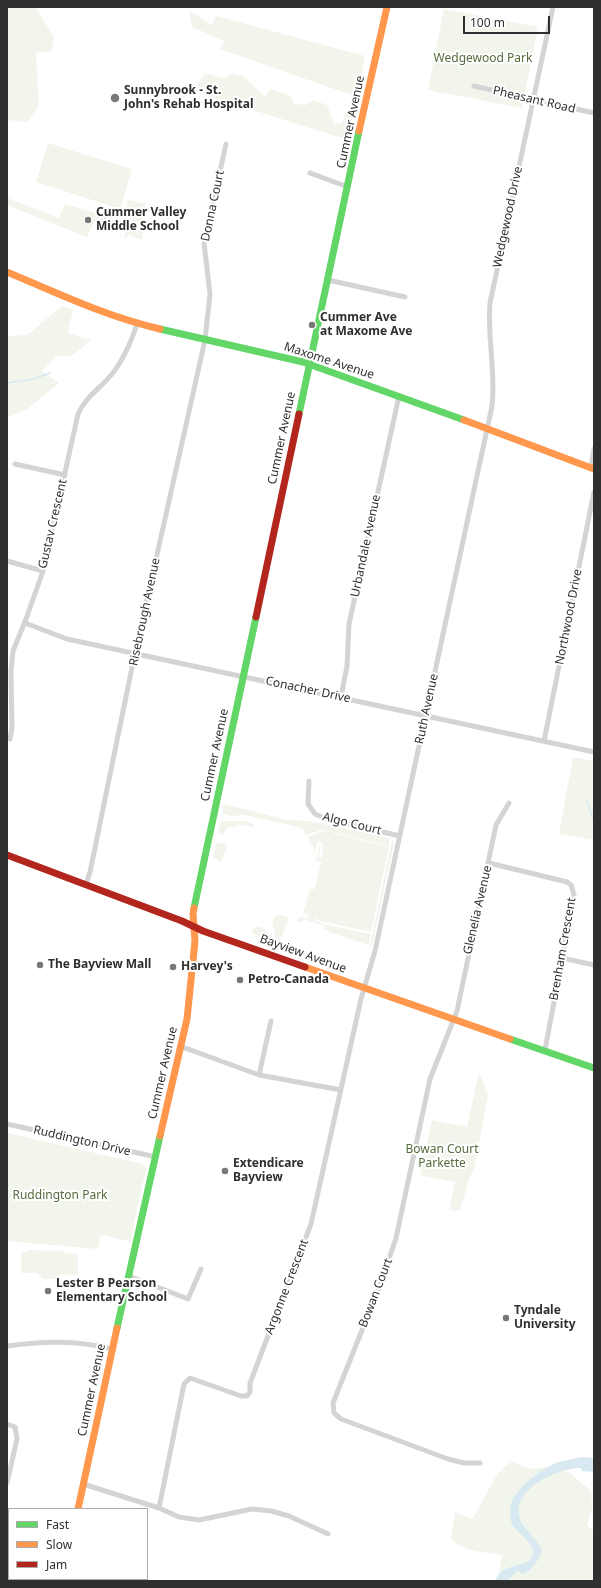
<!DOCTYPE html>
<style>
body{margin:0}
#map{position:relative;width:601px;height:1588px;overflow:hidden;background:#fff;font-family:"Noto Sans",sans-serif}
canvas{display:block}
.frame{position:absolute;inset:0;border:8px solid #2f2f2f;pointer-events:none}
.legend{position:absolute;left:8px;top:1508px;width:140px;height:72px;box-sizing:border-box;background:#fff;border:1px solid #acacac;margin:0;padding:5px 7px;list-style:none;font-size:12px;color:#2f2f2f}
.legend li{display:flex;align-items:center;gap:8px;height:20px}
.legend b{width:20px;border:1px solid #acacac}
.scale{position:absolute;left:463px;top:16px;width:87px;height:18px;box-sizing:border-box;border:2px solid #2f2f2f;border-top:0;padding-left:5px;font-size:12px;line-height:14px;white-space:nowrap;color:#2f2f2f;-webkit-text-stroke:3px #fff;paint-order:stroke}
</style>
<div id="map">
<canvas width="601" height="1588"></canvas>
<div class="frame"></div>
<ul class="legend">
<li><b style="height:5px;background:#63d668"></b>Fast</li>
<li><b style="height:5px;background:#ff974d"></b>Slow</li>
<li><b style="height:5px;background:#b3261e"></b>Jam</li>
</ul>
<div class="scale">100 m</div>
</div>
<script>
const g = document.querySelector('canvas').getContext('2d');
g.lineJoin = 'round';
function fill(path, color) { g.fillStyle = color; g.fill(path, 'evenodd'); }
function trace(path, color, width, dash) { g.strokeStyle = color; g.lineWidth = width; g.lineCap = dash ? 'butt' : 'round'; g.setLineDash(dash || []); g.stroke(path); }
function label(font, color, halo, rows, align = 'center') {
  g.font = font + ' "Noto Sans",sans-serif'; g.lineWidth = 4; g.setLineDash([]); g.textBaseline = 'middle'; g.strokeStyle = halo; g.fillStyle = color; for (const [text, x, y, turn = 0] of rows) {
    g.save(); g.translate(x, y); g.rotate((+turn || 0) * Math.PI / 180); g.textAlign = isNaN(turn) ? turn : align; if (halo) g.strokeText(text, 0, 0); g.fillText(text, 0, 0); g.restore();
  }
}
fill(new Path2D(`
 M7 7H35L54 37 52 51 36 53 39 106 27 122 7 120Z
 M444 9 538 27 522 108 428 90Z
 M189 10 212 25 216 16 365 56 357 97 220 49 225 41 192 27Z
 M205 73 226 79 232 73 243 76 265 97 270 89 291 96 294 104 306 105 313 100 327 105 334 124 342 123 345 112 353 114 348 140 193 91Z
 M48 143 132 169 120 209 36 182Z
 M7 198 59 218 65 204 105 216 107 212 110 213 109 218 144 229 142 240 128 235 126 239 124 238 126 232 104 222 103 224 94 221 87 237 7 205Z
 M128 199 142 203H146L141 222H135L124 217Z
 M62 306 73 310 68 333 91 340 70 357 58 355 42 371 59 383 27 409 7 417V336L27 335Z
 M573 757 594 761V840L559 834Z
 M224 804 287 820 310 821 390 838 389 846 333 832V833L389 847 371 932 320 921 314 918V920L323 924 371 934 368 945 324 930 325 926 304 919 302 922 296 921 300 917 308 918 309 915 303 914 310 889H315L321 862 316 861 320 844H321L319 858H321L322 857 323 843 318 841 313 860 314 847 309 842V837L322 831 327 833V831L321 830 306 835 303 830 297 827 244 815 230 816 222 813Z
 M221 821H244L249 822 254 825 253 827 240 825 232 827 230 826 225 830 226 832 223 835 218 833Z
 M392 841H394L393 847 372 945 370 946Z
 M216 843 228 844 221 863 213 857Z
 M277 915H282L289 918 280 940 278 943 274 935 275 934 273 927H272L274 918Z
 M255 927C264 926 270 932 272 941L251 933Z
 M479 1072 488 1095 474 1169 469 1179 460 1211 449 1210 455 1182 420 1175 432 1120 467 1127Z
 M7 1133 143 1164 146 1170 130 1241 101 1235 98 1249 7 1241Z
 M29 1250 63 1251V1253L78 1254V1275L60 1274 59 1279H44L36 1273H21V1252H29Z
 M512 1462 532 1469 555 1466 570 1473 591 1491 592 1508 587 1525 592 1530H594V1581H498L502 1555C486 1552 462 1552 451 1538L455 1512 472 1519C486 1501 491 1473 512 1462Z`), '#f1f5ec');
fill(new Path2D(`
 M583 1457 594 1458V1472L582 1471 581 1468C559 1468 515 1487 519 1515 521 1530 538 1537 542 1551 538 1560 533 1570 523 1574L517 1571 507 1581H495C502 1561 529 1569 533 1555 535 1544 519 1534 513 1526 511 1524 511 1518 510 1515 507 1493 538 1471 556 1463 564 1460 574 1459 583 1457Z`), '#d9e9f2');
trace(new Path2D(`
 M7 383 34 379 50 373
 M587 801 594 821`), '#d9e9f2', 1.5);
trace(new Path2D(`
 M474 86 594 113
 M310 173 348 187
 M328 280 405 297
 M15 464 65 475
 M591 468 594 449
 M7 561 43 571
 M25 623 67 639 594 752
 M341 697 347 666 349 624 399 396
 M10 739 12 728 11 672 13 651 26 619 43 571 78 414C87 395 99 390 112 374 124 359 131 342 137 324
 M544 741 594 492
 M309 781 308 804 315 814 327 819 400 836
 M489 863 567 882 571 885 574 895 545 1050
 M86 884 90 872 135 653 205 340 210 294 204 243 226 144
 M562 958 594 965
 M181 1047 188 1049 259 1075 341 1090
 M259 1075 271 1021
 M7 1124 156 1157
 M129 1276 188 1299 201 1269
 M7 1346C43 1341 76 1340 112 1349
 M7 1424 15 1427 17 1439 7 1483
 M480 1463H464L448 1459 341 1419 334 1413 333 1403 382 1280 396 1238 430 1079 457 1011 496 825 509 803
 M83 1484 159 1508 179 1517 199 1520 252 1509 271 1511 289 1516 328 1534
 M159 1508 184 1384 190 1378 241 1396H247L250 1392V1383L311 1224 361 999 375 951 492 406C496 372 487 337 490 303L553 7`), '#d4d4d4', 5);
trace(new Path2D(`
 M160 329 303 362 464 420
 M299 414 359 131
 M194 908 256 617
 M510 1039 594 1068
 M117 1328 160 1136
 M62 1581 63 1579`), '#63d668', 7);
trace(new Path2D(`
 M359 131 387 7
 M7 272C57 293 107 317 160 329
 M464 420 594 469
 M305 967 510 1039
 M160 1136 187 1019 195 941 193 914 194 908
 M78 1509 117 1328`), '#ff974d', 7);
trace(new Path2D(`
 M256 617 299 414
 M7 855 182 921 203 931 305 967`), '#b3261e', 7);
for (const [x, y, r, color] of [
 [115,98,5,"#787878"],
 [88,220,4,"#787878"],
 [312,325,4,"#787878"],
 [40,965,4,"#787878"],
 [173,967,4,"#787878"],
 [240,980,4,"#787878"],
 [225,1171,4,"#787878"],
 [48,1291,4,"#787878"],
 [506,1318,4,"#787878"]
]) { const dot = new Path2D(); dot.arc(x, y, r, 0, 2 * Math.PI); g.fillStyle = color; g.fill(dot); trace(dot, '#fff', 1.5); }
label('12px', '#556c3c', '#fff', [
 ["Wedgewood Park",483,59],
 ["Bowan Court",442,1150],
 ["Parkette",442,1164],
 ["Ruddington Park",60,1196]
]);
label('bold 12px', '#2f2f2f', '#fff', [
 ["Sunnybrook - St.",124,91],
 ["John's Rehab Hospital",124,105],
 ["Cummer Valley",96,213],
 ["Middle School",96,227],
 ["Cummer Ave",320,318],
 ["at Maxome Ave",320,332],
 ["The Bayview Mall",48,965],
 ["Harvey's",181,967],
 ["Petro-Canada",248,980],
 ["Extendicare",233,1164],
 ["Bayview",233,1178],
 ["Lester B Pearson",56,1284],
 ["Elementary School",56,1298],
 ["Tyndale",514,1311],
 ["University",514,1325]
], 'left');
label('12px', '#2f2f2f', '#fff', [
 ["Pheasant Road",534,100,13],
 ["Cummer Avenue",351,122,-78],
 ["Donna Court",213,206,-78],
 ["Wedgewood Drive",508,217,-78],
 ["Maxome Avenue",329,361,18],
 ["Cummer Avenue",282,438,-78],
 ["Gustav Crescent",53,524,-77],
 ["Urbandale Avenue",366,546,-78],
 ["Risebrough Avenue",145,612,-78],
 ["Northwood Drive",569,617,-79],
 ["Conacher Drive",308,690,12],
 ["Ruth Avenue",427,709,-78],
 ["Cummer Avenue",215,755,-78],
 ["Algo Court",352,824,14],
 ["Glenelia Avenue",478,910,-77],
 ["Brenham Crescent",563,949,-80],
 ["Bayview Avenue",303,954,20],
 ["Cummer Avenue",163,1073,-77],
 ["Ruddington Drive",82,1141,13],
 ["Argonne Crescent",287,1287,-69],
 ["Bowan Court",376,1293,-69],
 ["Cummer Avenue",92,1390,-78]
]);
</script>
